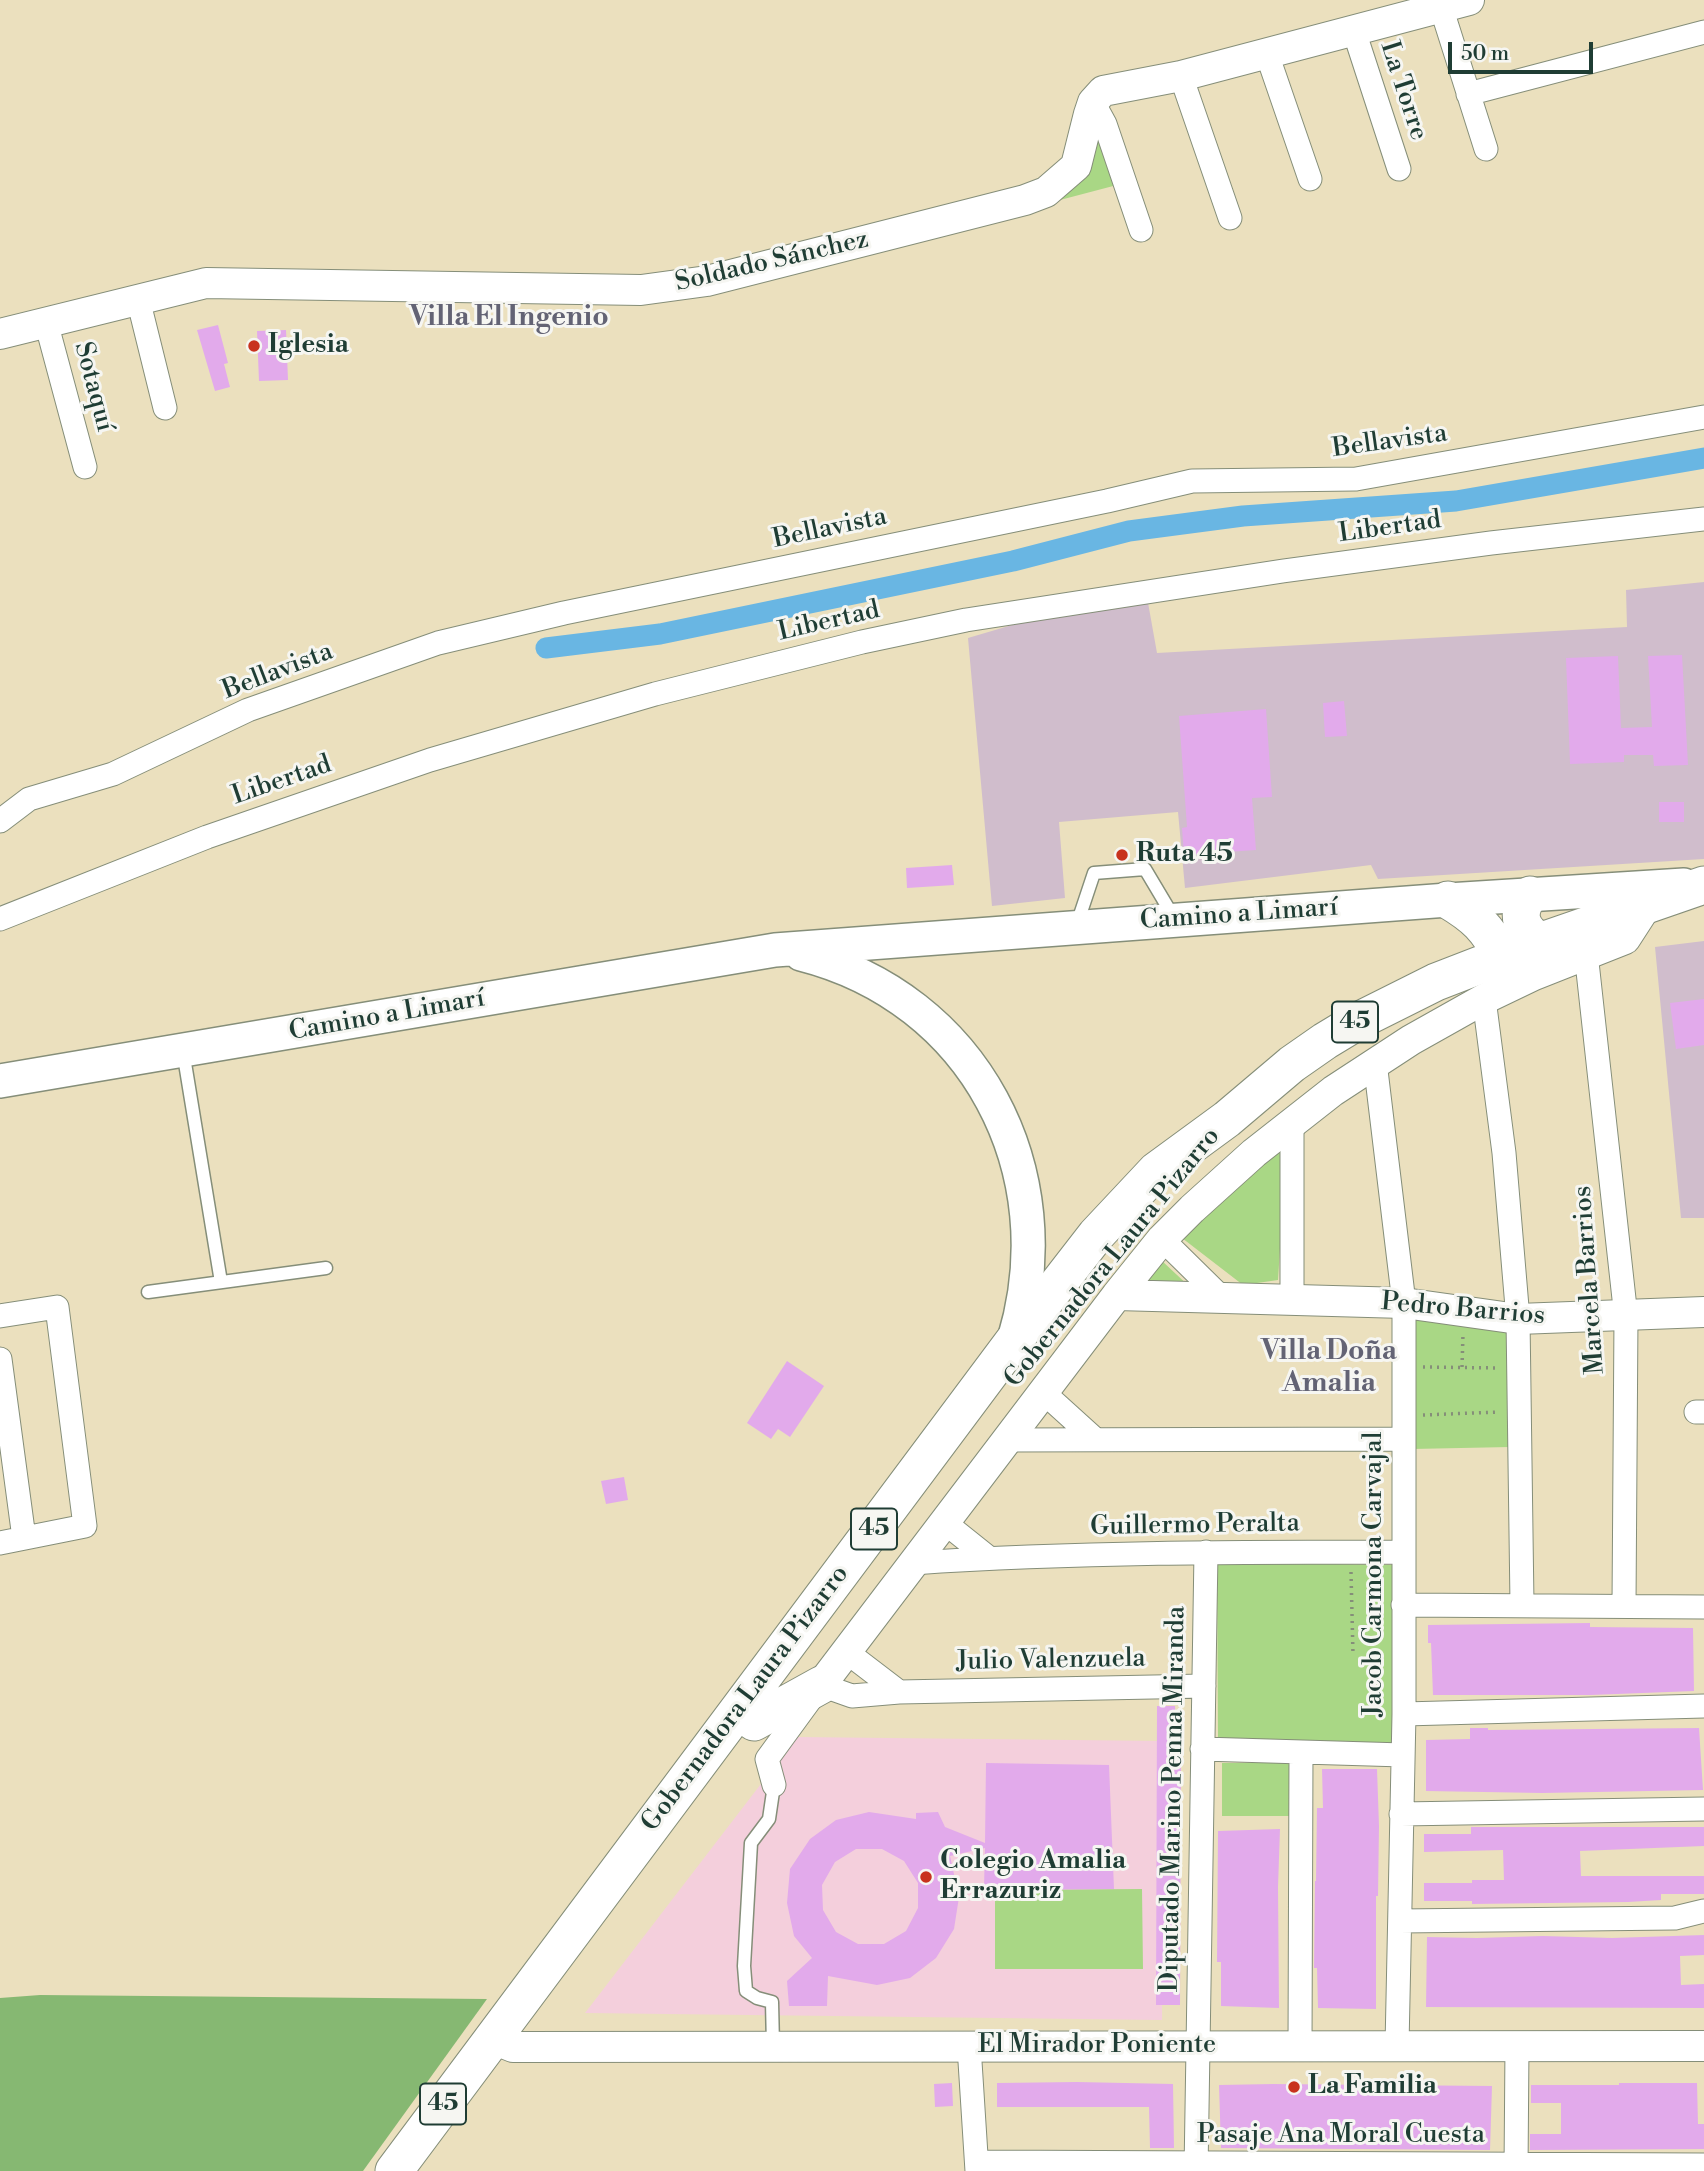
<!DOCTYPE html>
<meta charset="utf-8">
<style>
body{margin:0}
#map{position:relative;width:1704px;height:2171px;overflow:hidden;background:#ebe0be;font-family:"Libre Bodoni",serif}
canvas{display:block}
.scale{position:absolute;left:1448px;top:42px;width:145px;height:32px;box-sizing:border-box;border:4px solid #1f3d34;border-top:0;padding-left:9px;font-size:21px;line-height:24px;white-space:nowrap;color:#1f3d34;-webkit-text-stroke:5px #f6f6f2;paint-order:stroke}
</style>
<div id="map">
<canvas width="1704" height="2171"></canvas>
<div class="scale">50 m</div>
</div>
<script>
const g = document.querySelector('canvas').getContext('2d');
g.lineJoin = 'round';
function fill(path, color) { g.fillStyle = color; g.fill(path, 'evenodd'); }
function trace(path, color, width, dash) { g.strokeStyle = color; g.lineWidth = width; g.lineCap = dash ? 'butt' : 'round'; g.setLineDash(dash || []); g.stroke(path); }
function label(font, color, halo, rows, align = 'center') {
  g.font = font + ' "Libre Bodoni",serif'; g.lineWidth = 6; g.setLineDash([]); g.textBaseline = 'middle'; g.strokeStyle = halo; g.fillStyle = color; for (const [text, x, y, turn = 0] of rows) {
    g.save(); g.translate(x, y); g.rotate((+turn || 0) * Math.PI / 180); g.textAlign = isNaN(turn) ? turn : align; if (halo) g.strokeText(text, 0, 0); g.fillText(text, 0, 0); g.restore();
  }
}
fill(new Path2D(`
 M797 1737 1164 1741 1162 2020 585 2013Z`), '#f4cfdc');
fill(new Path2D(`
 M1704 582V859L1378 879 1371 865 1185 888 1178 812 1059 822 1065 898 992 906 968 638 1063 610 1147 597 1157 653 1627 627 1626 590Z
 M1704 941V1218H1681L1655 947Z`), '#d0bdcc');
fill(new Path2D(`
 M1098 126 1117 185 1060 200Z
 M1287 1140 1278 1280 1243 1285 1182 1238Z
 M1161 1260 1192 1289 1134 1290Z
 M1412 1313 1508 1327 1510 1447 1412 1449Z
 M1217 1562 1394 1565V1744L1218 1741Z
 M1222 1763H1293L1292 1816H1222Z
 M1142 1889 1143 1969H995V1890Z`), '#a9d785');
fill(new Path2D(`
 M40 1995 487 1999 363 2171H0V1998Z`), '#86b872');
trace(new Path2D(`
 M546 648 660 634 1013 561 1129 531 1243 516 1456 501 1704 458`), '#69b6e3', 21);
fill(new Path2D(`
 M218 325 228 363 224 364 230 387 215 391 197 330Z
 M286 330 288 380 259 381 257 331Z
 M1682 655 1688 765 1654 766 1653 755H1624V762L1570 764 1566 658 1618 656 1621 728 1652 727 1648 656Z
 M1344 701 1347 736 1325 737 1323 703Z
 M1266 709 1272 797 1252 798 1256 850 1184 855 1182 828 1187 827 1179 716Z
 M1659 802H1684V822H1659Z
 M952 865 954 885 907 888 906 868Z
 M1704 999V1045L1676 1049 1670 1003Z
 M787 1361 824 1386 790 1437 778 1429 771 1439 747 1423Z
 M624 1477 628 1500 606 1504 601 1481Z
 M1590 1623V1627L1693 1628 1694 1691 1591 1695H1433L1431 1643H1428V1625Z
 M1157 1706H1175L1177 1754H1181L1180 2005H1156Z
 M1470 1728H1488V1730L1699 1728 1703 1790 1542 1793 1426 1791V1740L1470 1739Z
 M986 1763 1109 1765 1114 1889 995 1890 984 1888 985 1848 950 1856 959 1897 954 1929 936 1958 910 1978 877 1985 828 1976 827 2006H789L787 1981 812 1958 794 1936 787 1903 790 1869 810 1839 836 1820 869 1812 916 1819V1813L938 1812 945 1827 985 1843ZM856 1849H882L904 1861 918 1883V1908L906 1931 884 1944H858L836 1932 823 1910 822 1885 835 1862Z
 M1322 1769H1377L1379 1826 1378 1896H1376V2009L1318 2008 1317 1968H1314L1315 1881H1316L1317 1808H1323Z
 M1471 1827H1704V1846L1580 1851 1581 1876H1704V1894H1661V1900L1628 1902 1472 1904V1901H1424V1883H1472V1880H1504L1503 1850 1424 1852V1834H1471Z
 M1280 1829 1278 1887 1279 2008 1221 2006V1962H1217L1218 1831Z
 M1704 1935V1955L1680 1956 1681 1985 1704 1984V2008L1426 2007 1427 1937 1477 1938 1543 1936 1612 1938Z
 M1077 2082 1173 2084 1174 2148H1150L1149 2107H997V2083Z
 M952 2083 953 2106 935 2107 934 2084Z
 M1619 2083H1697L1698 2124H1704V2149L1530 2150V2134H1561V2103H1531V2085H1619Z
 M1273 2084 1492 2086 1490 2150 1221 2148 1219 2085Z`), '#e2aaeb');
const service = new Path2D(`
 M1077 924 1094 873 1145 869 1173 916
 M183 1051 221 1282
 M148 1292 326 1268
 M773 2046 772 2002 757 1998 746 1991 744 1966 751 1843 769 1819 774 1785`);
const minor = new Path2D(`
 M1441 7 1486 149
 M1354 31 1399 169
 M1267 54 1310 179
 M1181 76 1230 218
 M1468 94 1704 32
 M1093 102 1105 124 1141 230
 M138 299 165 408
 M46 322 85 467
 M0 821 29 799 113 774 248 710 438 643 564 613 1107 501 1192 481 1356 479 1704 417
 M0 919 207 837 430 760 655 694 862 642 966 620 1283 571 1491 543 1704 519
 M1586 953 1626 1317 1624 1605
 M1484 999 1504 1153 1518 1319 1522 1604
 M1375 1062 1404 1303V1714L1397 2046
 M1292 1122V1299
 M1162 1239 1222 1298
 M0 1316 57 1307 85 1526 0 1543
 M0 1359 24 1538
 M1043 1392 1096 1440
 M1696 1412H1704
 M1008 1440 1403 1439
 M944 1522 989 1558
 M913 1563C1076 1552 1240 1552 1403 1552
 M1403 1605 1704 1607
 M848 1653 899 1692
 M1404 1714 1704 1706
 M1202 1749 1403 1755
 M774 1785 767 1759 821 1685 852 1696 899 1692 1204 1686
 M1401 1814 1704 1809
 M1400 1921 1675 1918 1704 1911
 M969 2046 977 2171
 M1300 2046 1301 1752
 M977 2162 1704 2165
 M1196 2171 1206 1552
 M1516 2171 1517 2046`);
const tertiary = new Path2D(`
 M0 334 206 283 641 290 707 281 1025 200 1046 192 1076 166 1089 114 1093 102 1103 91 1181 76 1469 0
 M1117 1295 1404 1303 1518 1319 1704 1312
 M821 1685 1117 1295 1162 1239 1192 1209 1254 1153 1333 1091 1411 1040 1484 999 1534 975 1625 939 1647 905
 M491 2038 513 2047 1704 2046`);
const secondary = new Path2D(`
 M801 954C975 998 1065 1171 1014 1340
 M0 1081 775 950 1448 900 1684 885`);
const primary = new Path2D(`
 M1530 895C1514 912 1521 933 1542 941
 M1448 900C1475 916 1488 928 1502 957
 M754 1722 821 1685
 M394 2171 1013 1342 1096 1235 1156 1171 1227 1119 1292 1064 1325 1041 1358 1021 1436 982 1542 941 1704 885`);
trace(service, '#858e79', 15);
trace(minor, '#858e79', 25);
trace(tertiary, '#858e79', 32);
trace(secondary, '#858e79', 36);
trace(primary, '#858e79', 39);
trace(new Path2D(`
 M1423 1367 1499 1368
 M1462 1367 1463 1334
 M1423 1415 1499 1412
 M1351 1572 1353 1655`), '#858e79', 3.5, [2, 5]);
trace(service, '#fff', 12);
trace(minor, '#fff', 23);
trace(tertiary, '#fff', 30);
trace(secondary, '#fff', 33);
trace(primary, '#fff', 37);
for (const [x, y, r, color] of [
 [254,346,7,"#c8321e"],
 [1122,855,7,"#c8321e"],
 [926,1877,7,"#c8321e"],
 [1294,2087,7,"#c8321e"]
]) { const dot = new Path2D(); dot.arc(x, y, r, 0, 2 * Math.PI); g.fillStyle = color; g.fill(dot); trace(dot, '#f6f6f2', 2.5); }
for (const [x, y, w] of [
 [1355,1022,46],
 [874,1529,46],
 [443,2104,46]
]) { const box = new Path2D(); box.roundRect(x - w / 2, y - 20.5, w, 41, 5); g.fillStyle = '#f6f6f2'; g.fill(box); trace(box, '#1f3d34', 2); }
label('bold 24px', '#1f3d34', null, [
 ["45",1355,1022],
 ["45",874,1529],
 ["45",443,2104]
]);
label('26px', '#1f3d34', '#f6f6f2', [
 ["La Torre",1403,91,72],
 ["Soldado Sánchez",772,262,-13],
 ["Sotaquí",93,387,75],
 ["Bellavista",1390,442,-8],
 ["Libertad",1390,528,-8],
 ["Bellavista",830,529,-12],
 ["Libertad",829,622,-13],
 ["Bellavista",278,672,-21],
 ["Libertad",282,781,-19],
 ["Camino a Limarí",1239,915,-4],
 ["Camino a Limarí",387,1016,-10],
 ["Gobernadora Laura Pizarro",1113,1258,-51],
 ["Marcela Barrios",1590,1280,-94],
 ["Pedro Barrios",1463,1310,5],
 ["Guillermo Peralta",1195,1526,-1],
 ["Jacob Carmona Carvajal",1375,1574,-90],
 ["Julio Valenzuela",1051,1661,-1],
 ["Gobernadora Laura Pizarro",746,1699,-53],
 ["Diputado Marino Penna Miranda",1174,1799,-89],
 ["El Mirador Poniente",1097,2046],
 ["Pasaje Ana Moral Cuesta",1341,2136]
]);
label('bold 26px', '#1f3d34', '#f6f6f2', [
 ["Iglesia",268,346],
 ["Ruta 45",1136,855],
 ["Colegio Amalia",940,1862],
 ["Errazuriz",940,1892],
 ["La Familia",1308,2087]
], 'left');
label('bold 28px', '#636374', '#f6f6f2', [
 ["Villa El Ingenio",509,318],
 ["Villa Doña",1329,1352],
 ["Amalia",1329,1384]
]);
</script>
